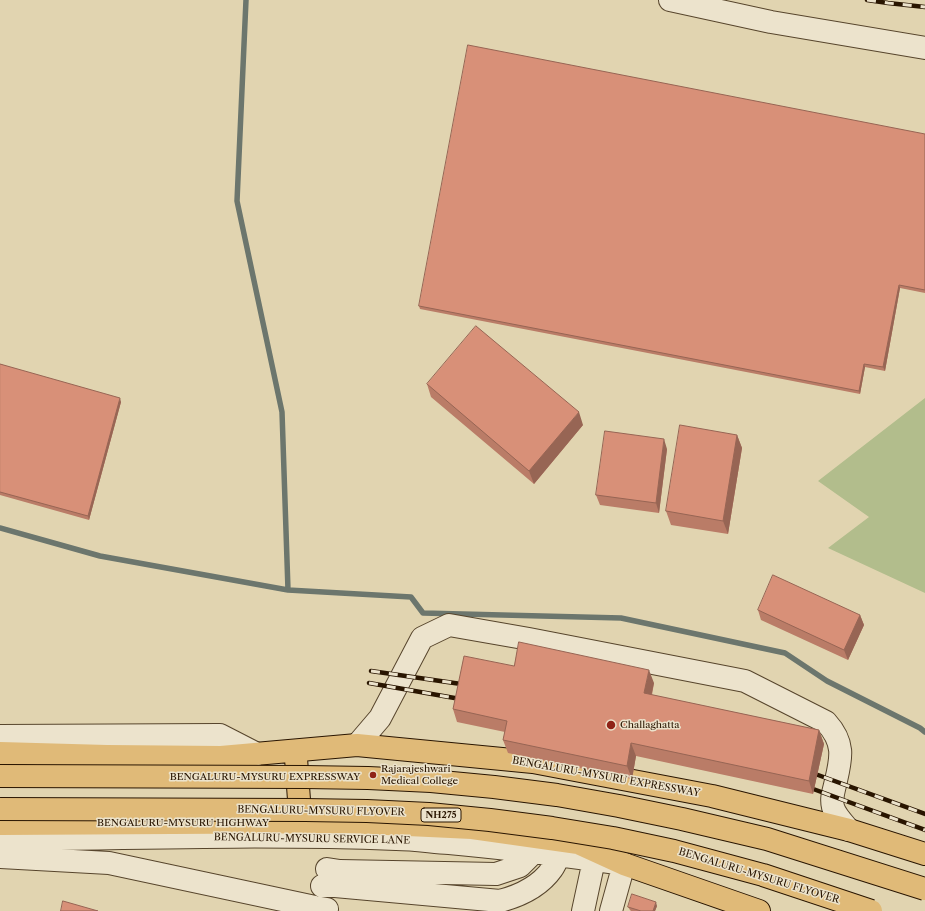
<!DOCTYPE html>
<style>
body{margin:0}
canvas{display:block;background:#e1d4b0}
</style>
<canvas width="925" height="911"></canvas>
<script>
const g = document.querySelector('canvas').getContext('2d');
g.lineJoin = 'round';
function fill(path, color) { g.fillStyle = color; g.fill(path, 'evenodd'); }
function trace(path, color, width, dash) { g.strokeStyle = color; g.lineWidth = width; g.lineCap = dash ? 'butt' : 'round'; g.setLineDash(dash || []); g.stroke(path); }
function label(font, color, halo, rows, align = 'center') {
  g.font = font + ' "Libre Caslon Text",serif'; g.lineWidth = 3; g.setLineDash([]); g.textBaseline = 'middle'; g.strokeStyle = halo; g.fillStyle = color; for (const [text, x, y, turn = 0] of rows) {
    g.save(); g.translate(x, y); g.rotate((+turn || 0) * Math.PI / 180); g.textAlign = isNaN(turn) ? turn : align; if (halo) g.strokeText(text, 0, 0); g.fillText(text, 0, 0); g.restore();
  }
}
fill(new Path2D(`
 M925 398V593L828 548 869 517 818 481Z`), '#b2bd8c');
trace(new Path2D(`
 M0 528 100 556 288 590 282 412 237 201 246 0
 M288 590 411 597 423 613 621 618 785 653 827 681 920 728 925 732`), '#6c766d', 5.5);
const minor = new Path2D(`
 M670 0 771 22 925 48
 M0 736 220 735 257 754
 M357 745 380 718 422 638 449 625 529 639 745 681 826 722C846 744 841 759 835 785 833 793 831 799 833 807 835 815 843 823 849 830
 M0 840C132 838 264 834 396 839 414 839 432 842 449 843 508 848 566 856 624 864L611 911
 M0 857 109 863 315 907 327 909
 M327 869 340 871 496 874 520 866 534 852
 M322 886H335L500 901C519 896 540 886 552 869 555 865 557 860 559 855
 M583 911 594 860`);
const highway = new Path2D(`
 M0 753 107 756 221 757 357 745 533 762 712 796 849 830 925 854
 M296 758 301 828
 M0 824 344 822 472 828 578 843 624 864 759 911`);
trace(minor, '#57452c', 24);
trace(highway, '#291500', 24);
trace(minor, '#ece3cc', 22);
trace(highway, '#e0ba78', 22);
const rail = new Path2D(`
 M867 0 888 3 925 7
 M371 671 468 685
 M369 683 466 700
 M807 771 925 814
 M805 786 925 830`);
trace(rail, '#291500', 4.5);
trace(rail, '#ece3cc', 3, [9]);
const highwayBridge = new Path2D(`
 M0 776 305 777 368 778 431 781 494 787 557 795 619 806 682 819 767 839 925 889
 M0 809 305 810 367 811 429 814 490 820 552 828 613 838 674 851 763 875 871 911`);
trace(highwayBridge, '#291500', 24, []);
trace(highwayBridge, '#e0ba78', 22);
fill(new Path2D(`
 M925 134V293L900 288 885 371 865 367 860 394 420 309 419 306Z
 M0 364 121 402 89 520 0 495Z
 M427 384 583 425 534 484 431 397Z
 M737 435 742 448 728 534 671 525 666 511Z
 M667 449 659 513 600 505 596 495Z
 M758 610 860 615 864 625 848 660 761 620Z
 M514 666 654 683 652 695 819 730 824 744 813 794 636 756 632 779 508 753 503 740 505 732 457 722 453 709Z
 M657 906 655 911H631L630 910 628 907Z`), '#ba7c67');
fill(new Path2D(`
 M899 285 900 288 885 371 883 367Z
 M864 364 865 367 860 394 859 391Z
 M120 398 121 402 89 520 88 516Z
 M579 412 583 425 534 484 529 471Z
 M737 435 742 448 728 534 723 521Z
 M664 439 667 449 659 513 656 503Z
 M860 615 864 625 848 660 844 650Z
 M649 670 654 683 649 706 644 693Z
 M819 730 824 744 813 794 809 781Z
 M631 743 636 756 632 779 627 766Z
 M656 902 657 906 655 911H653Z`), '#976554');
const building = new Path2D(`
 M468 45 925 134V290L899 285 883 367 864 364 859 391 419 306Z
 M476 326 579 412 529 471 427 384Z
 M0 364 120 398 88 516 0 492Z
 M680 425 737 435 723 521 666 511Z
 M605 431 664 439 656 503 596 495Z
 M773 575 860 615 844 650 758 610Z
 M519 642 649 670 644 693 819 730 809 781 631 743 627 766 503 740 507 721 453 709 464 656 514 666Z
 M632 894 656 902 653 911H641L628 907Z
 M63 901 98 911H61Z`);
fill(building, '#d89078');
trace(building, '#976554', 1);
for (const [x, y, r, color] of [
 [611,725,5,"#8f2418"],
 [373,775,4,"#8f2418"]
]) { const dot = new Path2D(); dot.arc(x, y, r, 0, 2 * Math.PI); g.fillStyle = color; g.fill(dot); trace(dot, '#ece3cc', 1.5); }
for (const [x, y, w] of [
 [441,815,40]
]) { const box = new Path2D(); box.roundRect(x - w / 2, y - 7, w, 14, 3); g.fillStyle = '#ece3cc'; g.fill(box); trace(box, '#291500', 1); }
label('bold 9px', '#291500', null, [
 ["NH275",441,815]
]);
label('10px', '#291500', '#ece3cc', [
 ["Challaghatta",620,725],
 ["Rajarajeshwari",381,769],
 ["Medical College",381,781]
], 'left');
label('10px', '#291500', '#ece3cc', [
 ["BENGALURU-MYSURU EXPRESSWAY",265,777],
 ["BENGALURU-MYSURU EXPRESSWAY",606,777,10],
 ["BENGALURU-MYSURU FLYOVER",321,811,1],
 ["BENGALURU-MYSURU HIGHWAY",183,823],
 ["BENGALURU-MYSURU SERVICE LANE",312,839,1],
 ["BENGALURU-MYSURU FLYOVER",759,876,17]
]);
</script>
